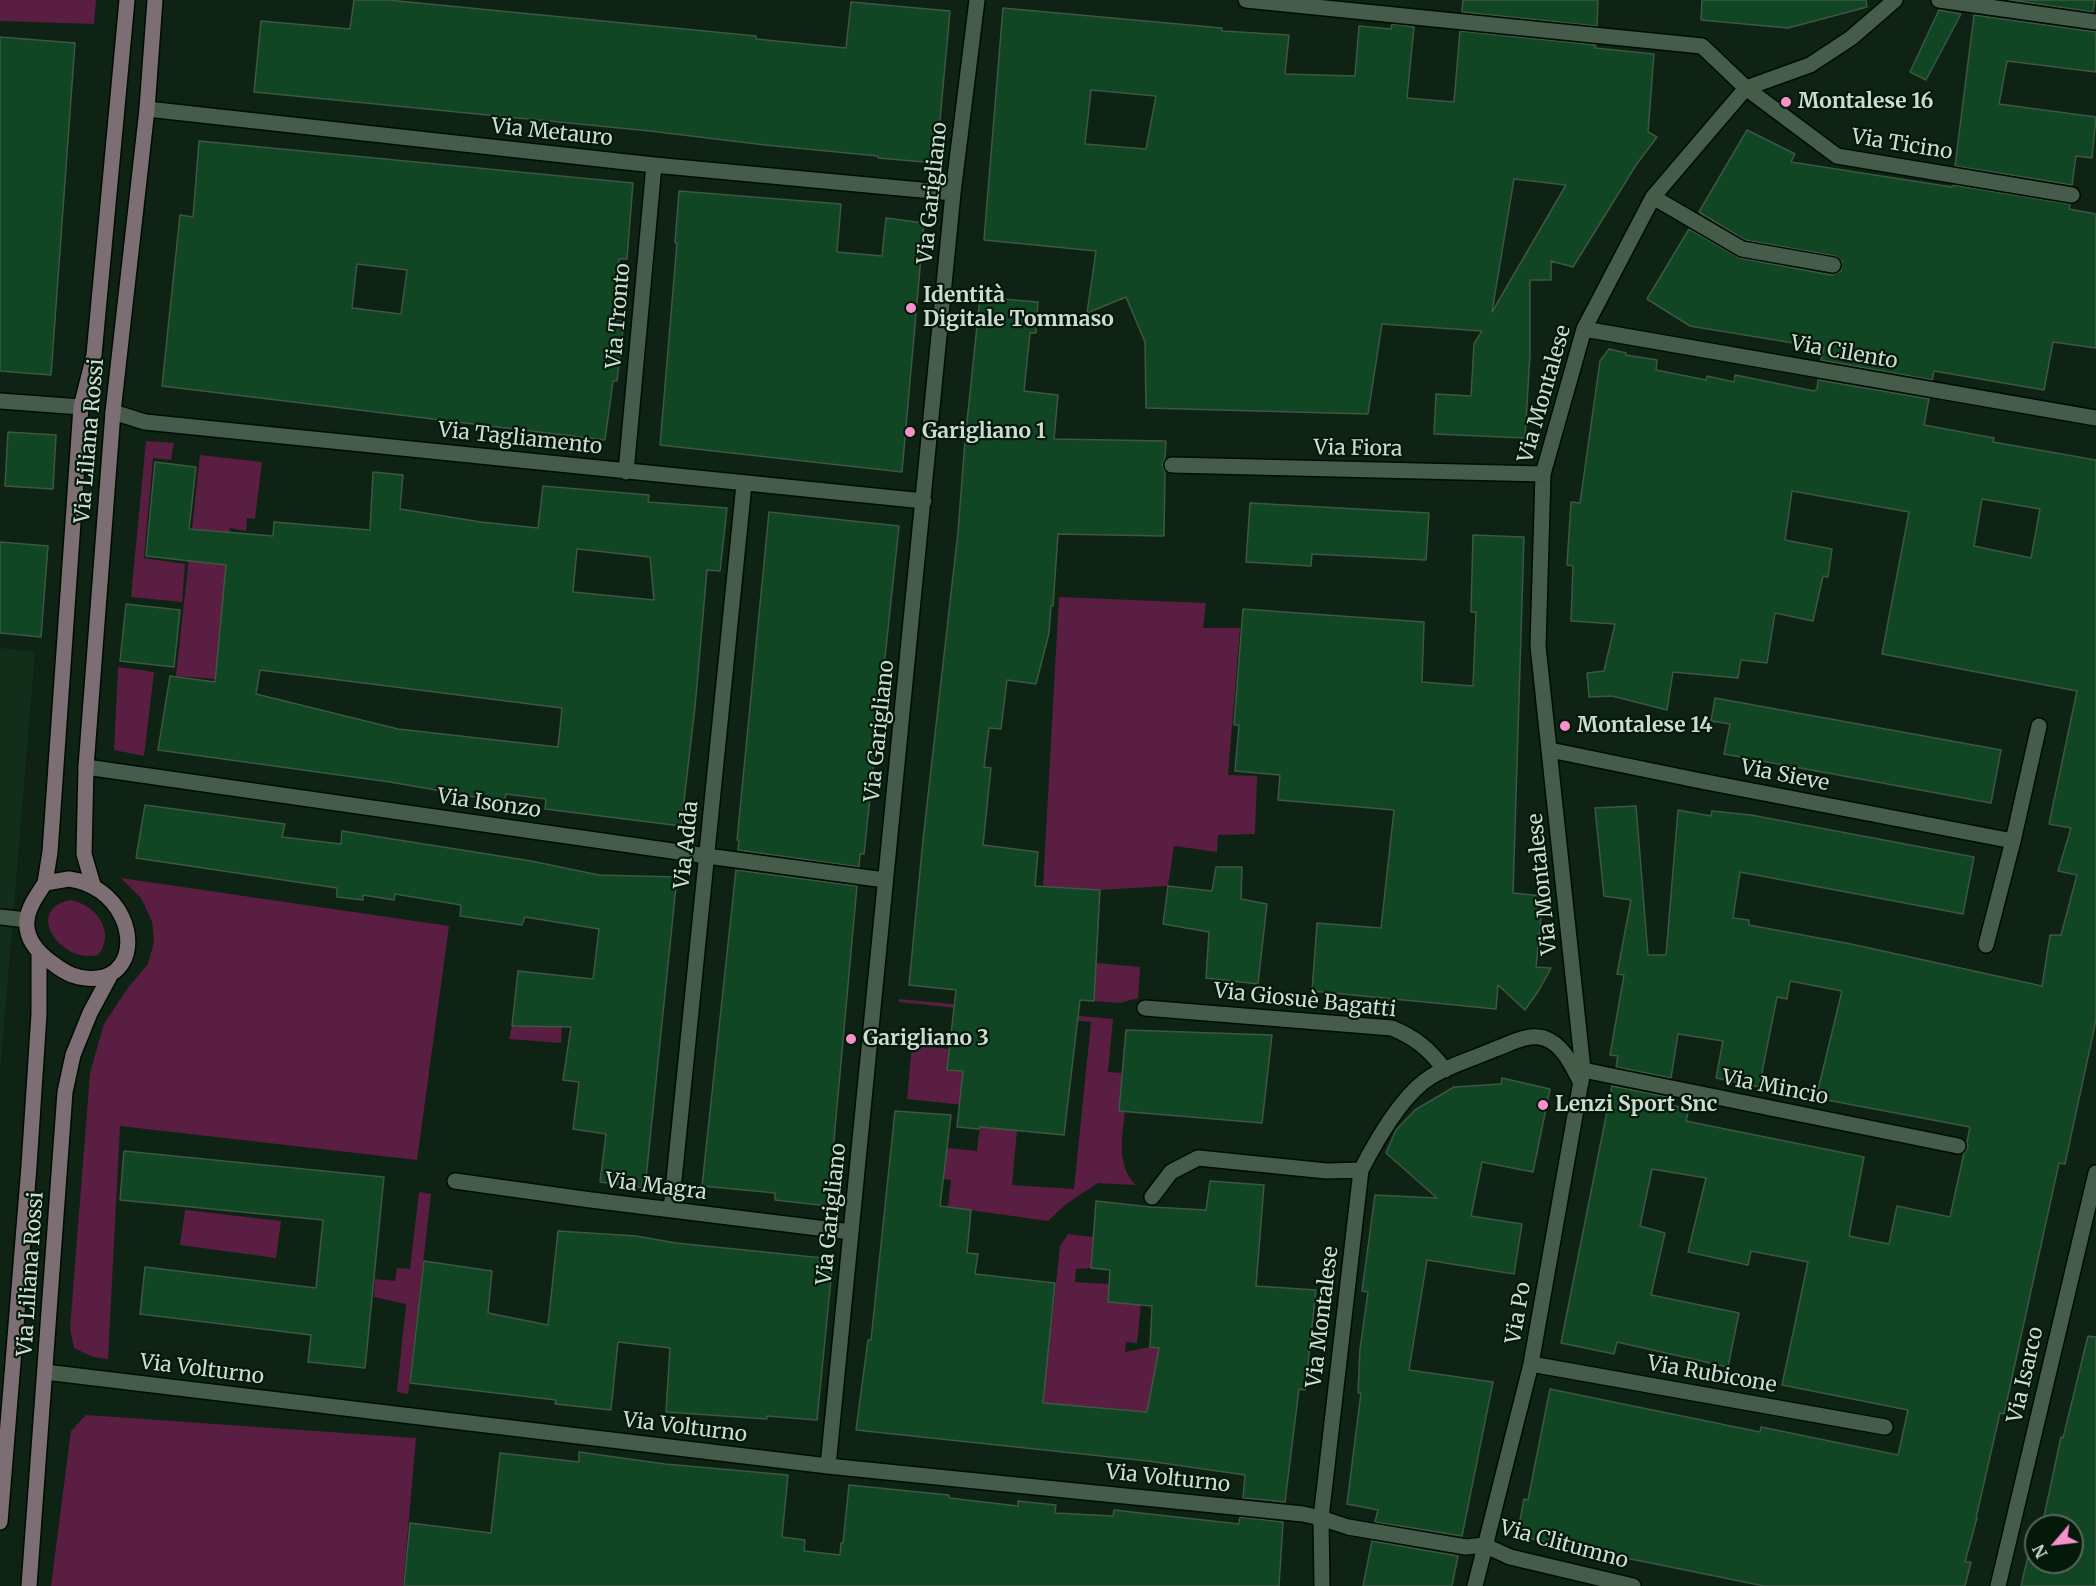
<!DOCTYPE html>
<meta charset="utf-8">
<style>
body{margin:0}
#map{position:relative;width:2096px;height:1586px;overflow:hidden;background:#0e2313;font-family:Merriweather,serif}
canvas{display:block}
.north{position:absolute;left:2024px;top:1514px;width:60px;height:60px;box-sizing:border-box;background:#05190b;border:2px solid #55675a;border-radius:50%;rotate:242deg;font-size:16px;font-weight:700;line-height:24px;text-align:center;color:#cedbd0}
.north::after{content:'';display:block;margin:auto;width:21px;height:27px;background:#f890cb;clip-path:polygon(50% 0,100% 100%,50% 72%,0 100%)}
</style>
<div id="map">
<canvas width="2096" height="1586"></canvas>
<div class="north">N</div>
</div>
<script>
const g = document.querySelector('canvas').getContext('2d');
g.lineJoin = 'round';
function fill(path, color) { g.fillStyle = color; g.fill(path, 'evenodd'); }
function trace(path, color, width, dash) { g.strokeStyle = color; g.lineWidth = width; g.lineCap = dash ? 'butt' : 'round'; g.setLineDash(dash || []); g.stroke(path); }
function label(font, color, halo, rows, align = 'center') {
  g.font = font + ' Merriweather,serif'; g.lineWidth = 4.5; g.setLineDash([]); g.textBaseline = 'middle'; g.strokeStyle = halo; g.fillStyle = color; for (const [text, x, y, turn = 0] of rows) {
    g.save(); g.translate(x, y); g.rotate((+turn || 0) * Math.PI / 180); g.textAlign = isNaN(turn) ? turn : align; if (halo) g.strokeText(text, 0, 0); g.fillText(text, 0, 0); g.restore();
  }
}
fill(new Path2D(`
 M0 648 35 652 0 1074Z`), '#122e1a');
fill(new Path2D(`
 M0 0H96L94 24 0 21Z
 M146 441 174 443 171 460 153 458 144 558 185 564 182 602 131 597Z
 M200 455 262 462 255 519 247 518 246 531 230 528 215 679 176 676Z
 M1059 597 1206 603 1203 628H1240L1228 775 1257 776 1255 834 1218 835 1217 852 1174 846 1168 886 1100 890 1043 886Z
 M118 667 154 672 144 756 114 750Z
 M121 878 449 926 417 1160 120 1126 108 1359 93 1357 74 1348 70 1329 90 1073 104 1024 127 989 148 964 154 942 152 921 141 898Z
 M70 900C95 904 117 932 98 955 61 964 23 910 70 900Z
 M1096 963 1140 967 1138 998 1120 1003 1094 1001Z
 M899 999 1113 1019 1108 1072 1122 1073 1119 1110 1125 1111C1122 1136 1116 1166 1136 1185L1098 1183 1066 1204 1048 1221 948 1207 951 1180 943 1179 947 1148 977 1151 982 1107 907 1099 912 1045 949 1049 948 1070 1022 1076 1012 1185 1074 1189 1091 1022 899 1002Z
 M512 1026 562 1027 561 1043 509 1039Z
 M419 1192 431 1194 408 1394 397 1392 406 1304 374 1297 375 1279 395 1281 397 1268 410 1269Z
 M185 1210 281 1221 276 1258 180 1245Z
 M1068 1234 1093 1237 1091 1268 1076 1269 1075 1282 1109 1284 1108 1302 1141 1305 1137 1343 1126 1342 1125 1352 1150 1347 1174 1349 1173 1378 1154 1376 1147 1412 1043 1403 1060 1246Z
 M86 1415 416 1438 403 1586H51L71 1431Z`), '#5a1e43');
const building = new Path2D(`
 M354 0H388L756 36V39L846 48 851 2 950 11 936 163 878 158V156L765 145 650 131 254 92 261 21 350 29Z
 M1463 0H1598L1597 26 1462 12Z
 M1702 0H1866L1867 7 1788 28 1701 20Z
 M2009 0H2095L2093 12Z
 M1003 8 1222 28V31L1289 35 1285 74 1355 76 1359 26 1391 29 1392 24 1414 27 1407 98 1454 102 1460 31 1596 45 1595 48 1654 54 1648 132 1657 137 1636 165 1573 267 1551 261V280H1530V354L1525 438 1434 434 1436 394 1471 396 1474 344 1482 331 1382 324 1368 414 1146 408 1145 342 1126 297 1087 313 1096 251 984 240ZM1091 90 1156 96 1146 149 1085 144ZM1514 179 1566 185 1492 312Z
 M1939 10 1961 14 1926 80 1910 72Z
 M1974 15 2096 32V72L2007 61 1999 104 2096 117 2092 158 2076 156 2072 185 1955 166Z
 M0 37 75 43 51 375 0 371Z
 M1747 130 1795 154 1791 162 1952 187 1953 185 2070 204 2069 209 2096 214V348L2053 342 2044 390 1934 371 1932 380 1821 360 1824 348 1690 326 1647 299 1689 229 1740 258 1831 275 1841 271 1842 261 1835 256 1745 240 1699 212Z
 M199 141 633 183 627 259H619L612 320 624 321 617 381H613L605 440 162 386 180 215 193 217ZM357 264 407 270 401 314 352 308Z
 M679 191 841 204 837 252 882 256 886 218 924 223 902 472 660 445 677 243H675Z
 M980 297 1038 302 1036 333H1030L1024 391 1058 395 1054 439 1166 441 1165 458 1162 465 1165 471 1164 536 1058 534 1053 606H1051L1049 633 1036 684 1007 680 1001 729 989 728 984 767 991 768 983 845 1038 852 1035 886 1100 890 1094 1001 1080 1000 1064 1135 980 1127 979 1129 957 1127 963 1071 947 1070 956 990 909 985 923 840 958 532 965 441Z
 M1609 349 1626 353V355L1657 360 1656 370 1706 380 1707 376 1734 382 1735 375 1814 391 1817 389 1818 380 1929 399 1924 425 1994 438 1993 442 2096 460V1020L2065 1164 2059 1163 2004 1414 2000 1413 1976 1518H1977L1965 1562H1971L1965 1586H1764L1517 1536 1524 1499 1528 1500 1550 1389 1760 1432 1761 1427 1898 1455 1908 1410 1782 1385 1808 1262 1751 1251 1748 1265 1688 1252 1706 1178 1652 1169 1640 1226 1665 1233 1651 1295 1739 1313 1728 1367 1617 1342 1614 1354 1561 1343 1612 1086 1667 1097 1666 1104 1689 1109 1686 1121 1864 1157 1849 1236 1889 1244 1897 1206 1950 1217 1964 1153 1968 1147 1967 1142 1970 1127 1816 1098 1842 991 1790 981 1787 999 1777 997 1759 1087 1716 1078 1723 1041 1678 1034 1671 1078 1616 1067 1618 1056 1610 1055 1624 975 1617 974 1631 900 1604 896 1595 808 1636 806 1648 955H1666L1678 810 1711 816 1712 811 1751 815 1974 857 1963 914 1740 872 1733 918 1749 920V925L1851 944 2042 986 2050 935H2061L2077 875 2058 871 2071 828 2049 824 2077 691 1882 654 1909 512 1792 491 1785 540 1832 549 1828 577 1823 576 1813 621 1775 613 1767 663 1741 660 1738 678 1673 672 1667 710 1612 696 1589 697 1587 673 1604 671 1615 624 1571 621 1573 566 1567 565 1571 502 1580 503 1600 361ZM1982 499 2040 509 2031 558 1974 546Z
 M8 432 56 435 53 489 5 486Z
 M155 462 196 467 189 529 273 536 274 522 370 530 373 472 403 475 400 509 481 522 538 528 543 486 649 495 648 502 727 508 720 571 707 570 695 707 681 826 545 809 546 799 506 794 504 802 390 782 158 750 170 676 215 682 226 565 146 556ZM577 549 650 557 654 600 573 592ZM260 670 562 708 558 747 398 729 256 694Z
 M1250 503 1429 513 1426 560 1312 554 1311 566 1246 562Z
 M769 512 899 526 864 854H860L859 867 738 850 739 840H737Z
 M1473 535 1524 537 1513 893 1543 896 1536 967 1551 968 1539 990 1525 1010 1498 985 1496 1009 1312 991 1317 923 1381 928 1394 810 1278 800 1280 775 1235 771 1239 725H1234L1243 609 1424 622 1422 682 1473 686 1476 612H1471Z
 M0 542 48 546 41 637 0 633Z
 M126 604 180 610 174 667 120 661Z
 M1715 698 2001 750 1991 803 1724 754 1730 724 1711 721Z
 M145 805 285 824 282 837 341 844 342 831 531 861 599 875 677 877 645 1188 600 1182 606 1134 573 1129 579 1082 563 1080 571 1027 512 1026 518 971 593 979 599 929 525 917 522 925 460 916 461 905 395 894 394 900 363 895V900L337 897V888L136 858Z
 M1216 867H1242L1241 899 1267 904 1258 984 1206 978 1209 932 1163 924 1168 886 1212 891Z
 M736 870 857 886 828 1206 775 1200V1193L702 1186Z
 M1126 1030 1272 1035 1262 1123 1119 1111Z
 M1502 1078 1550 1089 1533 1172 1482 1162 1471 1216 1522 1224 1514 1274 1427 1260 1409 1370 1493 1382 1462 1536 1375 1522 1378 1510 1347 1504 1361 1393H1358L1360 1349 1368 1292 1362 1291 1375 1195 1437 1198 1386 1153 1396 1130 1415 1110 1454 1087 1501 1084Z
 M895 1111 951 1115 940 1206 971 1210 967 1253 978 1254 975 1274 1055 1283 1043 1403 1147 1412 1159 1348 1150 1347 1152 1306 1108 1302 1110 1270 1091 1268 1096 1201 1151 1207 1206 1210 1210 1181 1264 1185 1256 1286 1316 1290 1305 1390 1299 1389 1285 1502 1243 1498 1245 1475 1148 1461 856 1430 868 1340H871Z
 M124 1151 384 1177 365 1368 308 1362 311 1335 140 1314 145 1267 316 1288 323 1220 120 1200Z
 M558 1231 636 1236 676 1243 833 1259 817 1420 767 1416V1419L666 1412 670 1348 618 1342 611 1410 555 1404 556 1400 410 1383 424 1261 492 1271 488 1313 548 1325Z
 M2088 1336 2096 1337V1586H2021L2035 1527 2036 1562H2072V1526H2042L2061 1437 2063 1438Z
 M579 1452 665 1464 788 1475 782 1537 805 1540 804 1551 840 1555 841 1543H843L849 1485 949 1495V1498L1018 1506V1501L1056 1505 1055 1513 1113 1516 1114 1510 1239 1524 1240 1517 1283 1522 1279 1586H404L410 1523 491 1533 500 1453 579 1462Z
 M1372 1541 1458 1556 1452 1586H1363Z`);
fill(building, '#104623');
trace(building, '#3f5644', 1.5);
const street = new Path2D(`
 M1246 0 1702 46 1746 88 1837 156 2072 195
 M1939 0 2096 22
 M147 109 654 165 953 193
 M1653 197 1742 249 1833 265
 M1584 329 2096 418
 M0 401 81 407
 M113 412 145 422 924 501
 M1172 465 1543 474
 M626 472 654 165
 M1550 750 1701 781 2013 841 1986 945
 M86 767 707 856 885 880
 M2013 841 2039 726
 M0 917 27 920
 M1145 1008 1392 1028C1416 1038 1429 1049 1445 1070
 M1583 1070 1958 1146
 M455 1181 591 1200 851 1232
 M1152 1197 1171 1172 1198 1158 1327 1171 1361 1170
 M671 1210 744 484
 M1531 1364 1885 1427
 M45 1372 828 1466 1303 1514 1321 1518 1348 1527 1466 1547 1484 1545 1510 1557 1633 1586
 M828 1466 953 193 977 0
 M1322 1586 1321 1518 1361 1170C1376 1141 1403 1093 1432 1076 1451 1065 1475 1058 1495 1049 1510 1044 1528 1033 1544 1038 1564 1045 1572 1066 1581 1083
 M1475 1586 1531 1364 1583 1070 1538 646 1543 474 1584 329 1653 197 1746 88 1810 65 1851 38 1895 0
 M1998 1586 2096 1173`);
const secondary = new Path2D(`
 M69 879C92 882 112 896 122 917 138 952 120 986 79 977 68 975 59 968 51 962 37 952 25 939 27 920 28 907 38 894 45 883Z
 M45 883 50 852 81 407 94 355 127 0
 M93 885 84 854 86 767 113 412 147 109 155 0
 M0 1522 29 1166 39 1014V954
 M29 1586 65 1092 73 1055 90 1013 111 974`);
trace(street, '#000c02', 18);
trace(secondary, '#000c02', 18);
trace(street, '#455c4a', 15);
trace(secondary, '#7c6e72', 15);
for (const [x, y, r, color] of [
 [1786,102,6,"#f890cb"],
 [911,308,6,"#f890cb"],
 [910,432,6,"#f890cb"],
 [1565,726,6,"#f890cb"],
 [851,1039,6,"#f890cb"],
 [1543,1105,6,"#f890cb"]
]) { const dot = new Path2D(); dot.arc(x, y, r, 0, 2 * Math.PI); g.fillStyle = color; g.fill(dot); trace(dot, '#05190b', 2); }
label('bold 21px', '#cedbd0', '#05190b', [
 ["Montalese 16",1798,102],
 ["Identità",923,296],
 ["Digitale Tommaso",923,320],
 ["Garigliano 1",922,432],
 ["Montalese 14",1577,726],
 ["Garigliano 3",863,1039],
 ["Lenzi Sport Snc",1555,1105]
], 'left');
label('21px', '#cedbd0', '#05190b', [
 ["Via Metauro",552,133,6],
 ["Via Ticino",1902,145,9],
 ["Via Garigliano",933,193,-84],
 ["Via Tronto",619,316,-85],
 ["Via Cilento",1844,353,10],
 ["Via Montalese",1545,394,-74],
 ["Via Tagliamento",520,439,6],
 ["Via Liliana Rossi",90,441,-85],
 ["Via Fiora",1358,449,1],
 ["Via Garigliano",880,731,-84],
 ["Via Sieve",1785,776,11],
 ["Via Isonzo",489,804,8],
 ["Via Adda",687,845,-84],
 ["Via Montalese",1543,884,-96],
 ["Via Giosuè Bagatti",1305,1001,6],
 ["Via Mincio",1775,1088,11],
 ["Via Magra",656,1187,7],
 ["Via Garigliano",832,1214,-84],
 ["Via Liliana Rossi",31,1274,-86],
 ["Via Po",1519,1313,-80],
 ["Via Montalese",1323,1317,-83],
 ["Via Volturno",202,1370,7],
 ["Via Rubicone",1712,1375,10],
 ["Via Isarco",2026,1375,-77],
 ["Via Volturno",685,1428,7],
 ["Via Volturno",1168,1479,6],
 ["Via Clitumno",1564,1545,15]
]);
</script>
